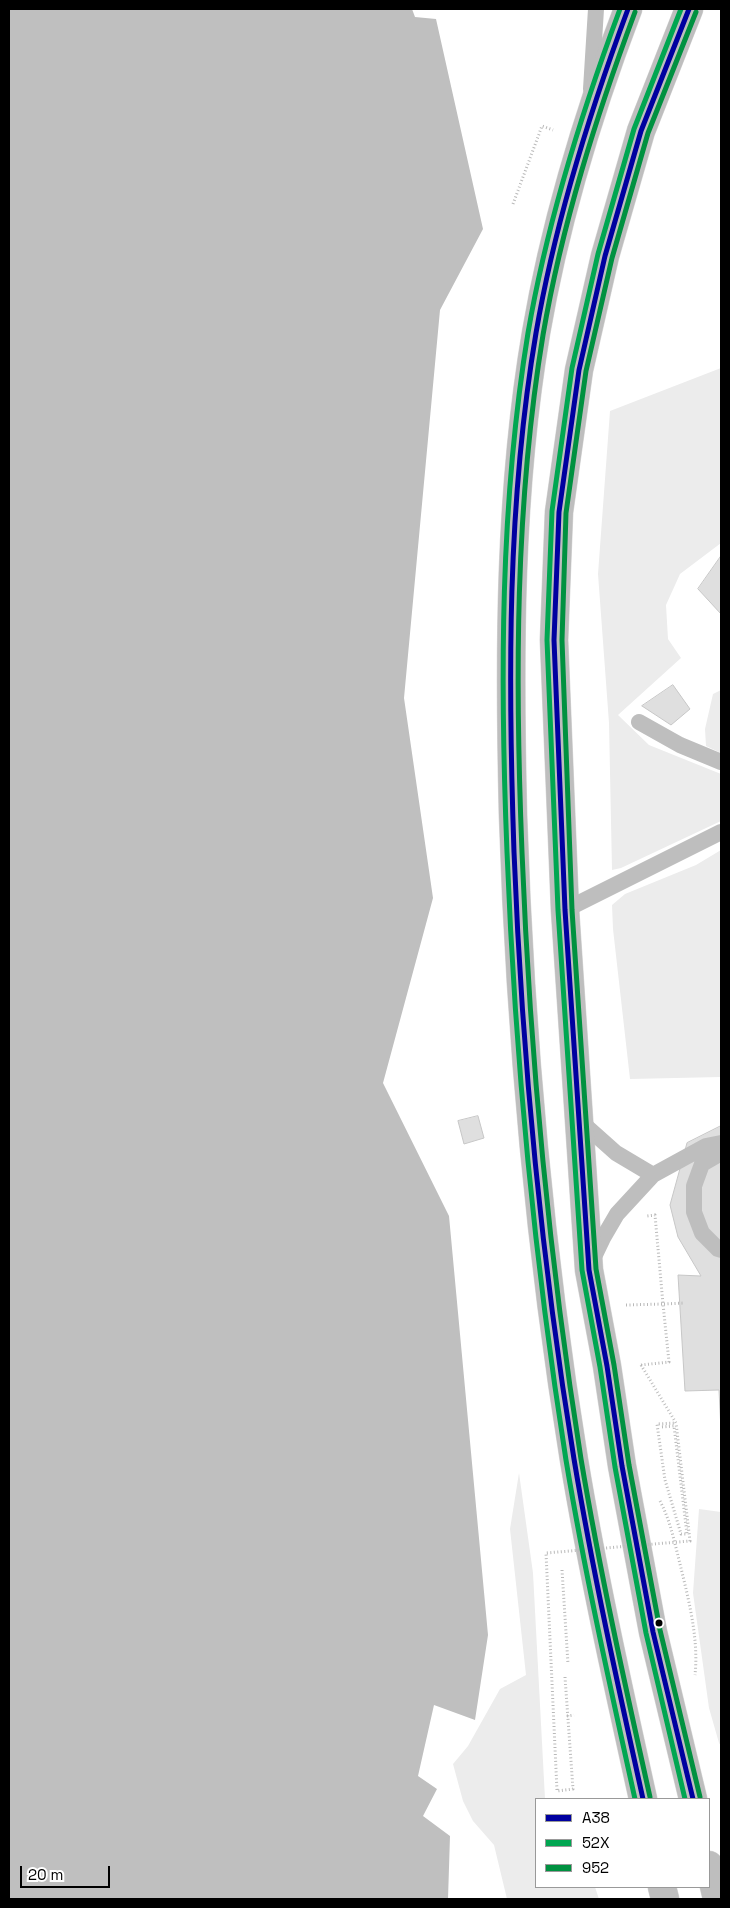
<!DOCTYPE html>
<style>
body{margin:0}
#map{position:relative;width:730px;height:1908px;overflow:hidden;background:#fff;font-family:"Space Grotesk",sans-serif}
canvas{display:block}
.frame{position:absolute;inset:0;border:10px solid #000;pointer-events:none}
.legend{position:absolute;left:535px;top:1798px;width:175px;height:90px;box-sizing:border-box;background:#fff;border:1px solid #999;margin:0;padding:6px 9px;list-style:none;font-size:15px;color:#000}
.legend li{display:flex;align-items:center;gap:10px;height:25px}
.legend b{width:25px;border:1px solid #999}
.scale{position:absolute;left:20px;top:1866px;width:90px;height:22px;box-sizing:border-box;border:2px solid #000;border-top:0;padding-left:6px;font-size:15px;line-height:18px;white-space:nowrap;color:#000;-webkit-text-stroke:4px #fff;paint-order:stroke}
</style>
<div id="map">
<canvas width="730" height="1908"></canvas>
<div class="frame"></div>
<ul class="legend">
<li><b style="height:6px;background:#0000a0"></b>A38</li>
<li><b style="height:6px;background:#00a651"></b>52X</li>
<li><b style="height:6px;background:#009140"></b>952</li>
</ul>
<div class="scale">20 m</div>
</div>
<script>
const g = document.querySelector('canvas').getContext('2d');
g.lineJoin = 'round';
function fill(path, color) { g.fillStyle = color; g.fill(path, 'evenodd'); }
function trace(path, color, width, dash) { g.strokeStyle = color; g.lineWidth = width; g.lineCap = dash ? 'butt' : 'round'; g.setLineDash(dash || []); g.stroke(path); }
fill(new Path2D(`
 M721 368V543L680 574 666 605 668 639 681 658 618 715 649 745 721 774V821L621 868 612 870 609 723 598 574 610 411Z
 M721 690V753L706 746 705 729 713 694Z
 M721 850V1077L630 1079 613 929 612 905 625 894 696 865Z
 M519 1473 533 1573 545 1799H536V1887H595L599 1899H507L494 1845 473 1821 463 1801 453 1764 468 1746 500 1689 526 1675 510 1529Z
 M699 1509 721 1512V1746L719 1743 709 1708 693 1593Z`), '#ececec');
fill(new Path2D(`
 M9 9H412L415 17 436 19 483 229 440 310 404 698 433 898 383 1083 449 1216 488 1635 475 1720 434 1705 418 1776 437 1789 423 1816 450 1836 448 1899H9Z`), '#bfbfbf');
const building = new Path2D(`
 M721 556V614L698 589Z
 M673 685 690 709 671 725 642 706Z
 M478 1116 484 1138 464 1144 458 1121Z
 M721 1126V1430L719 1390 685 1391 678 1275 701 1276 678 1237 670 1205 687 1143Z`);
fill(building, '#dfdfdf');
trace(building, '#c7c7c7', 1);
const primary = new Path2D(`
 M628 9C588 114 555 222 536 333 509 492 509 655 513 815 520 1031 539 1246 574 1460 593 1574 618 1686 643 1799
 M689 9 641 131 605 256 579 370 559 512 554 640 565 910 589 1270 607 1366 622 1466 653 1632 693 1799
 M709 1865 717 1899
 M662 1887 665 1899`);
trace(primary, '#dbdbdb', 29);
trace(new Path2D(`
 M513 204 542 126 553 130
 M626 1305 663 1304 655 1215 647 1216
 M641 1365 676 1423 657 1424 665 1480 681 1534H687L674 1426 661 1427
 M641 1365 669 1362 663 1304 685 1303
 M660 1501C670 1520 674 1540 679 1560 688 1597 699 1638 695 1675
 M562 1570 568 1664
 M567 1716 574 1715`), '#b9b9b9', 3, [1, 2.5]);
trace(new Path2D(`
 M591 89 596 9
 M639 722 680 745 721 762
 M565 910 721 832
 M579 1120 616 1153 653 1175
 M721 1153 702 1164 694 1186V1212L702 1233 718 1249 721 1250
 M592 1261 603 1238 617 1214 653 1175 706 1146 721 1143`), '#bebebe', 16);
trace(primary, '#bebebe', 28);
trace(new Path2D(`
 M565 1677 573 1789 557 1791 546 1553 690 1541 676 1423`), '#b9b9b9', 3, [1, 2.5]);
trace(new Path2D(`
 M628 9C589 114 555 222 536 333 507 504 508 679 514 852 522 1055 541 1258 574 1459 593 1573 618 1686 643 1799
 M689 9 641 131 605 256 579 370 559 512 554 640 565 910 589 1270 607 1366 622 1466 653 1632 693 1799`), '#0000a0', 5);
trace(new Path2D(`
 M620 9C581 114 547 222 528 333 500 504 500 679 507 852 515 1055 534 1258 566 1460 585 1574 610 1686 635 1799
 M681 9 634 129 598 254 572 368 552 511 547 640 558 910 582 1270 600 1367 615 1467 646 1633 685 1799`), '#00a651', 5);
trace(new Path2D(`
 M635 12C596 117 562 224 543 335 515 505 515 680 522 852 530 1055 549 1258 581 1459 600 1572 625 1685 650 1797
 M696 12 648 133 612 258 586 371 566 513 562 640 572 910 596 1269 614 1365 629 1465 660 1630 700 1797`), '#009140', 5);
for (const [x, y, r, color] of [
 [659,1623,4.5,"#000"]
]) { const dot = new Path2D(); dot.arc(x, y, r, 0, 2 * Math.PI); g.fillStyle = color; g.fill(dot); trace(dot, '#fff', 2); }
</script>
